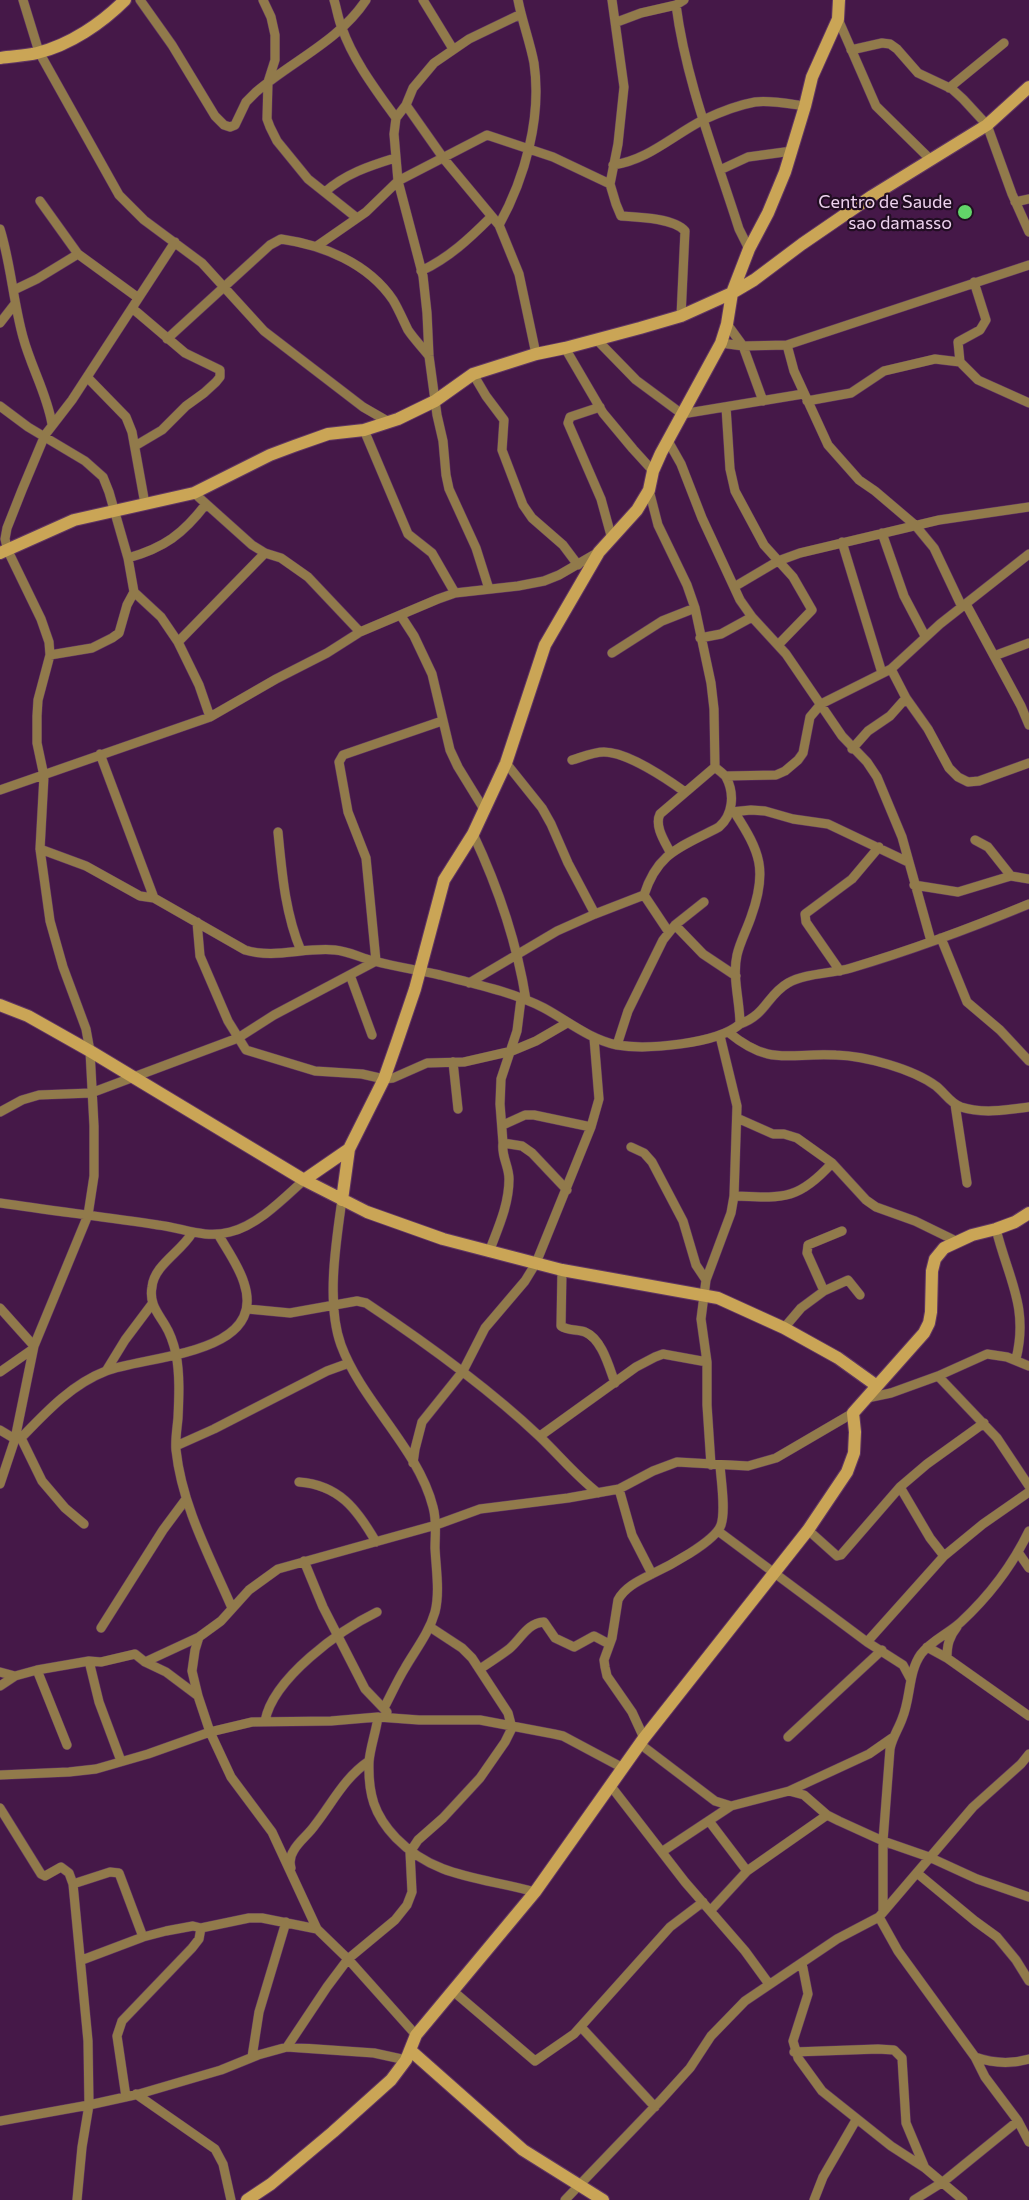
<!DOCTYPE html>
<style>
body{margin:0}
canvas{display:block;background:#451848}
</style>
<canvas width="1029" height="2200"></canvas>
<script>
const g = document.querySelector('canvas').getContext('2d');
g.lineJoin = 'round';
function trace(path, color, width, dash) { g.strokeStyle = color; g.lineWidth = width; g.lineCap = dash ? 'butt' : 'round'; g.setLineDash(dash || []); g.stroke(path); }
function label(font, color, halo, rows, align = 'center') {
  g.font = font + ' Commissioner,sans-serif'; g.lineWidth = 4.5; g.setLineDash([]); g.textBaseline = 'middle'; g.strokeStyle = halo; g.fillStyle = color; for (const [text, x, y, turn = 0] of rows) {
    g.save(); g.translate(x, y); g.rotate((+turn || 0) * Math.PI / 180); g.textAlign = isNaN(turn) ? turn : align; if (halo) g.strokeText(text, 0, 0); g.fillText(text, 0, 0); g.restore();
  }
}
const street = new Path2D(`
 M23 0 39 52 119 195 144 220 202 263 264 331 363 407 389 422
 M140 0 172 45 215 116 224 125 230 127 235 125 246 102 256 92C292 61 339 41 366 0
 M263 0 271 17 275 35V60L268 82 267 119 270 127 277 141 308 179 357 218
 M334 0C337 9 338 19 342 28 353 60 376 90 396 118
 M423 0 453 49
 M612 0 624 87 618 144 610 184 616 204 621 216C637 217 674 218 685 231L681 316
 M676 5C686 82 716 156 739 229L749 249
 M838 19 876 106 931 160
 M617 22 641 13 676 5 684 0
 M851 50 882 43 890 44 897 49 918 73 952 89 963 99 987 125 1012 194 1029 232
 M949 88 1004 43
 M406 105 444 159 499 225 519 274 536 354
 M613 165C648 160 672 136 703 120 718 113 738 105 755 102 771 100 790 104 805 106
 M720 170 748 157 792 151
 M325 192C345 174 369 166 395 158
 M40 201 78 254 137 297
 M1015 202 1029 199
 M499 225C525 178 542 117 534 63 530 42 522 21 518 0
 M0 229C11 264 13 301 23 337 31 367 47 394 52 424
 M317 246 366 212 398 181 487 135 553 157 610 184
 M421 271C449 258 470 238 491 217
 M974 282 986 320 980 330 958 342 960 362 978 380 1029 403
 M14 290 37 279 78 254
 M132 308 185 353 220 370V377L216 382 204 393 186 406 162 430 135 446
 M0 323 14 305
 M727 324 743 346 763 401
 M167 339 270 245 281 239C323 245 368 263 393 300 399 310 403 320 408 330 414 339 422 347 429 356
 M597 340 636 380 682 414 803 394
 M721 343 743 346 787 345 1029 265
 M787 345 794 371 828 445 859 480 875 491 915 525 934 548 962 607
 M565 348 603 413 633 449 653 471
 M473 374 486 396 504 420 502 450 523 505 532 518 563 545 578 565
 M87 377 126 417 132 432 145 504
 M807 401 851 393 884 371 935 359 960 362
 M0 406 28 427 85 461 103 477 109 492 128 558 134 592 161 617 178 642 199 685 210 717
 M600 407 570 417 568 423 601 499 612 539
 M726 407 730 469 735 491 764 545 793 577 812 610 778 645
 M364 430 408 534 432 553 455 593
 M668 441 681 464 702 518 740 600 752 617 786 654 842 736 867 762 877 777 902 837 931 941
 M194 493 252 545 265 553 281 558 308 577 360 632
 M882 533 904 596 925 636
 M842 542 882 673
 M128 558C164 548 183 534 206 504
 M734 587 778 561 800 553 939 520 1029 507
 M489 589 476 548 449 489 446 475 443 441 437 415 429 356 427 313 423 276 398 181 394 134 396 118 406 105 413 88 434 63 469 39 521 14
 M966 604 1021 706 1029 725
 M401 616 414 636 432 674 450 750 458 767 485 811
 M700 638 721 634 752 617
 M178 642 265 553
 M612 653 662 621 695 608
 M50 655 92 648 112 638 119 633 127 605 134 592
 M994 656 1029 643
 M891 669 906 698 928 729 949 768 958 777 968 782 979 781 1029 763
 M852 749 868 731 890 716 906 698
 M100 754 154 898
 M572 760C582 757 594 752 604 752 627 752 667 779 685 792
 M506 763 542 808 551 824 568 863 595 914
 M726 776 776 775 785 771 798 760 803 753 810 717 821 704 891 669 940 624 1029 554
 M0 790 210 717 276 679 327 653 360 632 438 599 455 593 518 586 544 581 559 575 597 553
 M731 812 751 810 765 811 793 819 828 824 908 862
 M278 832C282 873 285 913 301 951
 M473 834C498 887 517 943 526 1000
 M975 840 988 847 1011 876
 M40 849 86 866 140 896 154 898 245 950C275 959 304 947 335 950 348 951 361 958 374 961 396 967 418 970 440 975 475 984 513 992 544 1008 568 1021 589 1039 617 1045 647 1050 717 1044 740 1024 740 1002 732 977 737 955 740 942 747 929 751 917 768 870 760 852 735 813
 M670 852C665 842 654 826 660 814L715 767
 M914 885 958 892 1004 878 1011 876 1029 879
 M644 895 668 931
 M197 922 200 956 228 1021 246 1050 315 1071 362 1074 384 1079 393 1078 427 1063 464 1062 512 1051 536 1041 567 1023
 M675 925 703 954 736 976
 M941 938 967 1002 1000 1030 1029 1061
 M840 971 806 922 805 914 852 879 879 847
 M350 975 372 1035
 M469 983 557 931 595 914 644 895C658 851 682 847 719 827 733 815 735 794 726 777 724 774 718 770 715 767L714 709 711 683 695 608 687 585 658 525 649 490
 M740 1024C766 1015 767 995 788 983 806 973 831 974 851 968 912 950 971 928 1029 904
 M728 1032C772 1068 788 1052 836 1055 866 1056 913 1069 936 1086 945 1093 950 1103 961 1107 982 1114 1007 1110 1029 1107
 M617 1045 628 1011 663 940 675 925 704 902
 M453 1062 458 1109
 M955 1104 967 1183
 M0 1112 22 1100 39 1095 91 1093 238 1038 274 1015 376 961 366 858 348 812 339 762 343 755 442 721
 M737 1118 773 1134H784L797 1138 832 1163 866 1200 876 1207 915 1221 956 1241
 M503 1125 525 1115H534L591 1127
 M503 1143 522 1146 532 1153 567 1190
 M631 1147 644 1153 652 1162 683 1221 696 1265 706 1280
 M734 1196C782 1198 798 1201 832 1163
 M342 1200C336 1242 326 1304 341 1345 362 1402 418 1448 433 1507 437 1521 435 1534 435 1548 436 1569 440 1592 435 1612 429 1633 416 1649 405 1668 397 1681 391 1695 384 1708
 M0 1203C53 1211 106 1217 158 1225 183 1228 205 1239 230 1232 258 1225 283 1199 304 1180
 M996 1229C1008 1278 1029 1307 1016 1359
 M192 1233C181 1252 154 1265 152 1287 149 1303 157 1312 165 1325 170 1333 174 1345 176 1354 180 1375 179 1397 178 1418 177 1429 175 1440 176 1450 182 1506 210 1557 232 1608
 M489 1252C498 1228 509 1205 509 1179 509 1166 501 1156 503 1143L500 1104 501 1079 517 1031 521 999
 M562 1270 561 1326C568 1331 577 1329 585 1332 602 1339 609 1367 615 1383
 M824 1291 848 1280 860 1295
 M0 1308 34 1346
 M248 1309 290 1313 357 1301 366 1303C426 1343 486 1386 539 1436 559 1455 576 1476 598 1493
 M784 1328 801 1308 824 1291 807 1253 808 1245 842 1231
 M106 1371 125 1340 152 1304
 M0 1372 33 1349
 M938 1376 997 1438 1029 1486
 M867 1398 891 1393 938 1376 987 1354 1007 1357 1029 1366
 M0 1430 15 1439 21 1438C46 1412 72 1384 106 1371 149 1355 268 1355 244 1283 239 1266 227 1250 218 1234
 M540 1436 636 1367 655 1357 663 1354 707 1362
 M21 1438 42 1481 65 1508 84 1524
 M176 1446 214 1429 327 1371 349 1363
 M413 1463 415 1449 422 1422 463 1371 485 1328 525 1281 536 1263 591 1127 599 1099 594 1038
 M711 1465 707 1405V1362L701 1319 706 1280 731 1213 734 1196 737 1106 720 1036
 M299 1482C339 1485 357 1509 376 1542
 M0 1484 15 1439 34 1346 88 1215 94 1176V1126L90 1051 86 1029 63 967 50 921 40 849 44 776 37 743V716L38 700 50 655 49 642 41 619 8 551 5 539 7 528 22 490 45 435 72 400 175 242
 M900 1487 930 1538 944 1556
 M619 1489 632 1535 652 1574
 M808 1530 837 1556 841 1555 900 1487 927 1464 984 1423
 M718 1531 867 1642 903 1665 911 1680
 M1018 1552 1029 1568
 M304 1561 323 1607 365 1689 387 1712
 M101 1628 163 1530 186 1499
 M199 1637 195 1650 192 1671 198 1696 210 1732 231 1777 272 1832 317 1929 348 1959 416 2035
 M867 1642 944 1556 983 1524 1029 1492
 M927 1647 947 1658 1029 1716
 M947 1658C947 1645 949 1637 957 1627
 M89 1661 99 1702 121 1761
 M145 1662 199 1637 221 1621 249 1590 278 1569 436 1525 480 1509 568 1498 619 1489 653 1471 677 1462 748 1466 776 1458 853 1413
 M480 1669C490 1662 500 1656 509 1649 521 1639 527 1623 544 1622L555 1638 574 1647 594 1636 609 1644
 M37 1670 67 1745
 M0 1672 15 1676
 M0 1686 15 1676 37 1670 89 1661 101 1662 135 1654 145 1662 166 1672 198 1696
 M378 1717C376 1732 370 1748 369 1762 368 1794 374 1815 396 1838 436 1879 483 1877 535 1892
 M265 1721C273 1678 340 1630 377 1612
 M788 1737 882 1650
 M644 1738 632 1712 607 1676 605 1667 604 1660 612 1638 618 1600C624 1588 638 1581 650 1575 667 1567 715 1542 721 1525 726 1510 721 1481 720 1465
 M640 1744 715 1801 731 1806 789 1791 804 1795 827 1815 839 1821 883 1841 929 1857 977 1879 1029 1897
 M0 1775 69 1772 96 1769 148 1754 210 1732 252 1722 331 1721 378 1717 419 1720H480L554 1734 563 1736 623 1768
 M610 1785 685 1882 745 1951 769 1984
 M789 1791 869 1754 892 1738
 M0 1808 41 1874 45 1876 61 1867 69 1873 73 1884 88 2041 89 2105 82 2147 77 2200
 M709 1821 747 1871
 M663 1851 731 1806
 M291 1868C289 1861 290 1856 294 1850 299 1841 309 1834 315 1825 333 1802 344 1778 369 1761
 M917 1873 975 1921 997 1937 1016 1960 1029 1981
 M73 1884 110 1872 119 1873 143 1937
 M711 1910 747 1871 827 1815
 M883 1911V1841L890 1749C892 1738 898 1730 902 1719 911 1698 908 1672 921 1654 932 1640 948 1634 961 1622 988 1597 1013 1564 1029 1531
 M879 1917 898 1951 975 2057 985 2077 1018 2121 1029 2142
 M82 1960 143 1937 166 1931 193 1926 201 1928 249 1918H262L317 1929
 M802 1963 808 1994 793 2041 798 2058 822 2091 891 2146 925 2168 963 2200
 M453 1991 535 2061 574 2034 670 1927 703 1902
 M581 2027 655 2107
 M287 2047 327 1987 348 1959 395 1920 407 1905 412 1892 410 1852 418 1840 443 1818 480 1778 505 1742 512 1728 508 1713 472 1658 462 1648 430 1627
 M794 2052 878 2049 894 2050 902 2058 906 2123 924 2166
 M252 2057 259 2012 286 1922
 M975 2057C992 2063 1012 2064 1029 2059
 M136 2094 215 2149 223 2164 231 2200
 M126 2097 117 2036 122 2021 192 1948 199 1939 201 1928
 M0 2121 89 2105 139 2094 221 2070 258 2055 287 2047 374 2053 406 2060
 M565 2200 661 2100 690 2068 711 2036 745 2001 837 1939 879 1917 973 1807 1021 1764 1029 1754
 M814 2200 823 2177 856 2120
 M914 2200 943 2182 1018 2121`);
const secondary = new Path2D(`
 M0 58C12 56 25 56 37 53 70 45 102 23 125 0
 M0 553 74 520 194 493 270 455 294 446 328 434 364 430 398 419 435 401 473 374 536 354 565 348 640 328 681 316 732 293 754 280 802 244 872 196 987 125 1029 87
 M0 1005 28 1016 90 1051 304 1180 367 1212 443 1239 562 1270 718 1298 784 1328 838 1358 877 1386
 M304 1180 349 1149
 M342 1200 349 1149 384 1079 397 1042 415 989 444 880 473 834 506 763 545 645 599 552 637 510 649 490 653 471 661 453 721 343 727 324 732 293 749 249 768 213 785 172 805 106 812 77 838 19 839 0
 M410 2050 523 2150 603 2200
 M247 2200 271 2184 333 2132 391 2080 406 2060 416 2035 535 1892 644 1738 808 1530 847 1472 854 1453 855 1432 853 1413 924 1333 929 1323 931 1312 932 1271 935 1259 944 1248 972 1235 996 1229 1015 1222 1029 1213`);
trace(street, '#603663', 10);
trace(secondary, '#603663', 14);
trace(street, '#917a4b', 9);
trace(secondary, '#caa556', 12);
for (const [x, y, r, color] of [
 [965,212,8,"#62d469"]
]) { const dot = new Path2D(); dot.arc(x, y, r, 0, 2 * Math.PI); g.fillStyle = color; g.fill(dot); trace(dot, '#210d22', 2); }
label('18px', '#edd2ee', '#210d22', [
 ["Centro de Saude",952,202],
 ["sao damasso",952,223]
], 'right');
</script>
